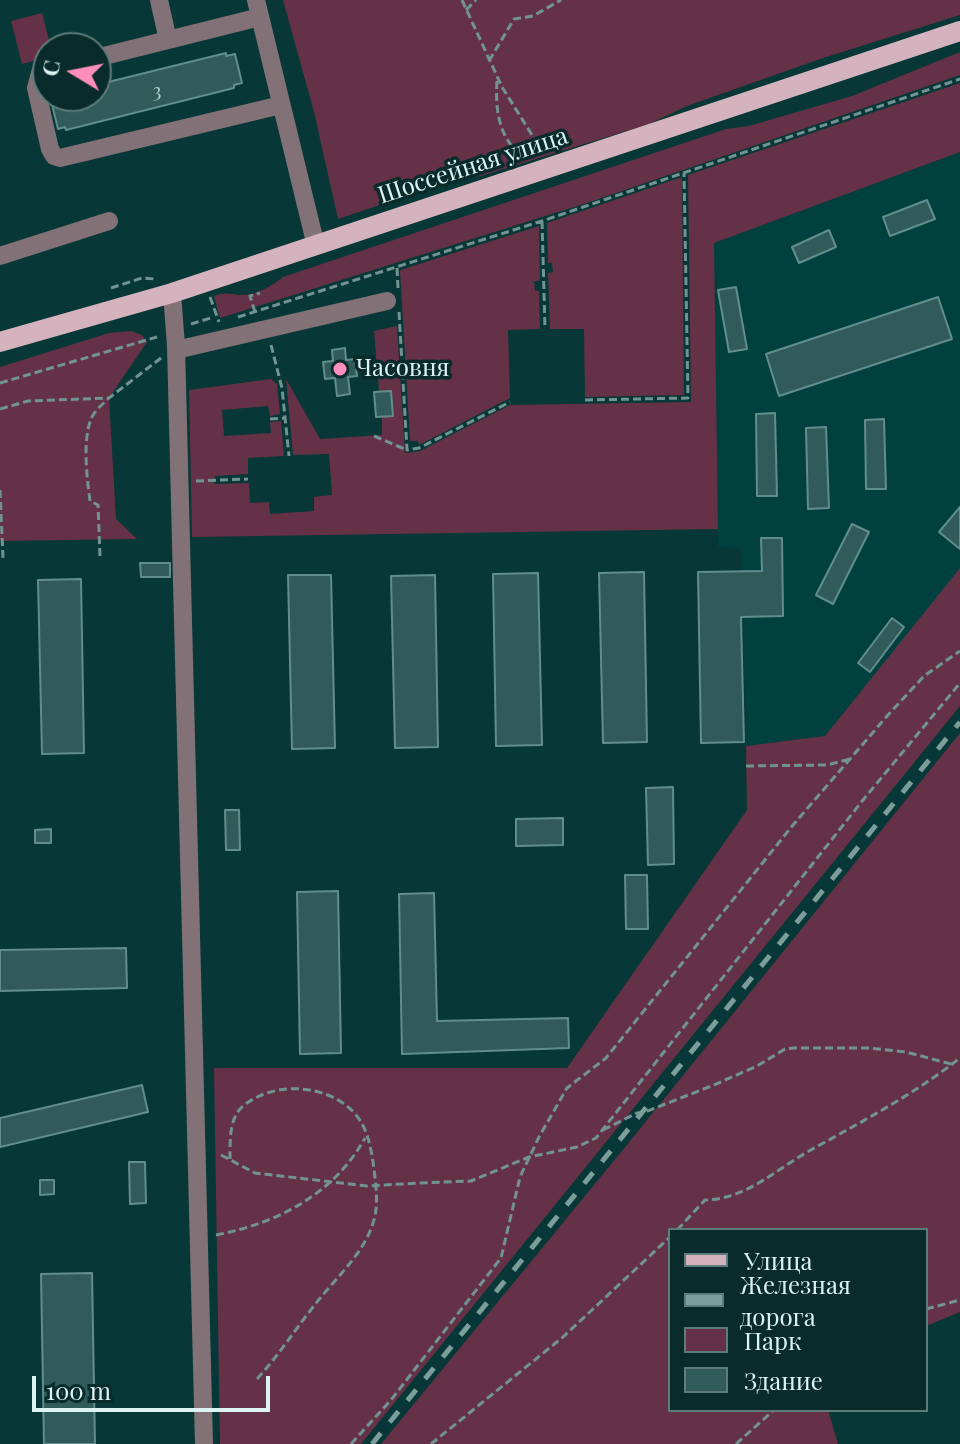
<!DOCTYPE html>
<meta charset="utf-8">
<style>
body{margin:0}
#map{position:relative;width:960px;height:1444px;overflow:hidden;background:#073736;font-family:"Playfair Display",serif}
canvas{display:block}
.legend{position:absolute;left:668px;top:1228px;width:260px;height:184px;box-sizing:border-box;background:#092b2b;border:2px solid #5d7b7b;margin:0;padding:10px 14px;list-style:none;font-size:24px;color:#dcf3f2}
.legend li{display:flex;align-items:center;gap:16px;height:40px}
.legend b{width:40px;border:2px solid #5d7b7b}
.north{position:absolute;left:32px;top:32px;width:80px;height:80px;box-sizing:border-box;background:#092b2b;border:2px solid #5d7b7b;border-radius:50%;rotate:280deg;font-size:22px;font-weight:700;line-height:32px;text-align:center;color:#dcf3f2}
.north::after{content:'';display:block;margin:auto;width:28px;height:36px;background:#ff8eba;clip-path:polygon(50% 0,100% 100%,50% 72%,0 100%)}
.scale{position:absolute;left:32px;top:1376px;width:238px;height:36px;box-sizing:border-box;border:4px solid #dcf3f2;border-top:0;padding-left:10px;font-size:24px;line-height:28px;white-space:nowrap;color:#dcf3f2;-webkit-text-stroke:6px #092b2b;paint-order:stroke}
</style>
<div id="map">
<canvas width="960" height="1444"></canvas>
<ul class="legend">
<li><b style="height:10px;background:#d4b3be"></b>Улица</li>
<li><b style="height:10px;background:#7b9e9d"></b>Железная дорога</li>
<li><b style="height:22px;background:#653146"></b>Парк</li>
<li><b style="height:22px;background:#305b5a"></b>Здание</li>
</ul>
<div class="north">С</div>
<div class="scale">100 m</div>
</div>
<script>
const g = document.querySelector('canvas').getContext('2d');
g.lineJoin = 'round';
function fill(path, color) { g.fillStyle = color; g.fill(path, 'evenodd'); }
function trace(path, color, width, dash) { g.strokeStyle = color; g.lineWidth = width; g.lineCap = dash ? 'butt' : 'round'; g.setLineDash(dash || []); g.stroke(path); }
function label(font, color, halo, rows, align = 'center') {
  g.font = font + ' "Playfair Display",serif'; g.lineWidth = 7; g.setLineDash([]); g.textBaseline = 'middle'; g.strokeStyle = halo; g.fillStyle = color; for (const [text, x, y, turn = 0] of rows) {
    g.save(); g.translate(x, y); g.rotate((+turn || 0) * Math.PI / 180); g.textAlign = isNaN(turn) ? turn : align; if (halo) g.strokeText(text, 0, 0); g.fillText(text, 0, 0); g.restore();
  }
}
fill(new Path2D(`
 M960 152V571L824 736 746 746 741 548 718 547 714 243Z`), '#004140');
fill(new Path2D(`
 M283 0H960V15L823 58 687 106 649 124 481 176 454 180 338 219 314 112Z
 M42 13 51 48H48V57L22 64 11 21Z
 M960 52V75L587 203 220 318 214 296C224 292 230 294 240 295 255 296 272 286 283 277L726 129 749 126 852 96Z
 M960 83V152L714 243 718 529 192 537 189 390 271 379 277 384 280 414 270 416 268 406 222 410 224 436 271 433 270 422 281 421 284 456 248 458V474L215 476 214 484 249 483 250 503 269 502 270 514 314 511V497L332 495 329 454 293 455 286 379 320 439 382 435V417L393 416 391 392H379L374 331 397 326 405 453 420 451 510 405 691 402 688 175Z
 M682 177 684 395 585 397 584 329H550L548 273 553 272 552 263H548L547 223Z
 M539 226 540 281H534L535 291H539L540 329 508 330 510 398 419 445 418 441H410L400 270Z
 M131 331 142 335 147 342 109 398 116 519 137 539 0 541V367L109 333Z
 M960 568V706L361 1444H220L214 1068H567L747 810 746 746 825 736Z
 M960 733V1312L926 1326V1230H670V1410H828L838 1444H381L626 1146Z`), '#653146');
const building = new Path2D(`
 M226 53V56L235 54 242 83 234 85V88L66 130 65 127 58 129 51 100 58 96H96V85Z
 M927 200 935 219 890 236 883 217Z
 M829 230 836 247 799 263 792 247Z
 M736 287 747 349 729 352 718 290Z
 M938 297 952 339 779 396 766 354Z
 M345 348 346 360 355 359 357 376 348 377 350 394 337 396 335 378 325 379 323 362 333 361 332 350Z
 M391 391 393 416 376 417 374 392Z
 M775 413 777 496H757L756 414Z
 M884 419 886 489H866L865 420Z
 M826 427 829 508 808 509 806 428Z
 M960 507V549L939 532Z
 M852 524 869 532 833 604 816 595Z
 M761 538H782L783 616 741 617 744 742 701 743 698 572 762 571Z
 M140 563H170V577H141Z
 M644 572 647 742 603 743 599 573Z
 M538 573 542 745 496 746 493 574Z
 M288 575H331L335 748 292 749Z
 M435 575 438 747 395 748 391 576Z
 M81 579 84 753 42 754 38 580Z
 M892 618 904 627 870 672 858 663Z
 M673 787 674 864 648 865 646 788Z
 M225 810H239L240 850H226Z
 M563 818V845L516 846V819Z
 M51 829V843H35V830Z
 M625 875H647L648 929H626Z
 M338 891 341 1053 300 1054 297 892Z
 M434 893 437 1021 568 1018 569 1048 402 1054 399 894Z
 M126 948 127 988 0 991V950Z
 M142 1085 148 1112 0 1147V1118Z
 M129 1162H145L146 1203 130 1204Z
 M40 1180H54V1194L40 1195Z
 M92 1273 95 1444H44L41 1274Z`);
fill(building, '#305b5a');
trace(building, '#618e8c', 2);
trace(new Path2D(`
 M462 0 502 87 542 151
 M466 10 476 0
 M489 61 514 19 533 16 561 0
 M497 81C495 110 499 139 523 157
 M542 221 545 329
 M397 268 398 288
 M111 288 142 278 155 279
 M210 297 219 322
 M255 312 250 296 260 293
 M399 312 407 450 419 448 510 402
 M238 317 542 221 960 79
 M191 324 214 317
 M271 345 282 388 289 456
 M0 383 157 337
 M585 400 688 398 684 173
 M0 409 28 401 109 398 161 358
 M270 419 285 418
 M374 436 407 450
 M196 481 248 479
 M0 490 3 558
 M100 556 98 505 90 501C87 479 82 437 92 417 96 409 103 404 109 398
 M746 766 827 765 850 759
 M603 1130 637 1113 645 1112 714 1085 757 1066 785 1049 794 1048H869L906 1052 951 1064
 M221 1155 255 1173 367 1186 419 1183 471 1181 529 1157 577 1147 596 1138 863 800 960 683
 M230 1159C230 1142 229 1119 242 1107 275 1078 338 1084 361 1122 369 1135 372 1154 374 1169 376 1186 379 1206 373 1223 364 1253 336 1278 317 1302 296 1328 279 1355 257 1379
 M677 1230 705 1200C746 1199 774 1171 809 1151 861 1122 913 1095 960 1058
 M216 1235C278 1223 334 1194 365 1138
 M926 1309 960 1300
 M351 1444 391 1400 501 1258 520 1177 539 1137 567 1088 606 1058 793 825 888 715 924 676 960 651
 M431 1444 563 1337 670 1237
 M736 1444 774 1410`), '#719493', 3, [8, 4]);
trace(new Path2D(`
 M159 0 168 40
 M256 0 316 246
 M96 58 260 17
 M48 70 40 73 36 88 50 149 54 156 60 158 281 105
 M0 256 109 221
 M172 293 176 346 204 1444
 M176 350 387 301`), '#827277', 18);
trace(new Path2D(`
 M0 342 172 293 960 31`), '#d4b3be', 20);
trace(new Path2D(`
 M372 1444 960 722`), '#7b9e9d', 5, [14, 14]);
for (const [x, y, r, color] of [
 [340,369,8,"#ff8eba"]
]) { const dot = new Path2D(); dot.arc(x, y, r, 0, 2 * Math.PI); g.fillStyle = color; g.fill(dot); trace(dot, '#092b2b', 3); }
label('20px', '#b1cdcc', null, [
 ["3",157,92]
]);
label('24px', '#dcf3f2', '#092b2b', [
 ["Шоссейная улица",473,166,-18]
]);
label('24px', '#dcf3f2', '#092b2b', [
 ["Часовня",356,369]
], 'left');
</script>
